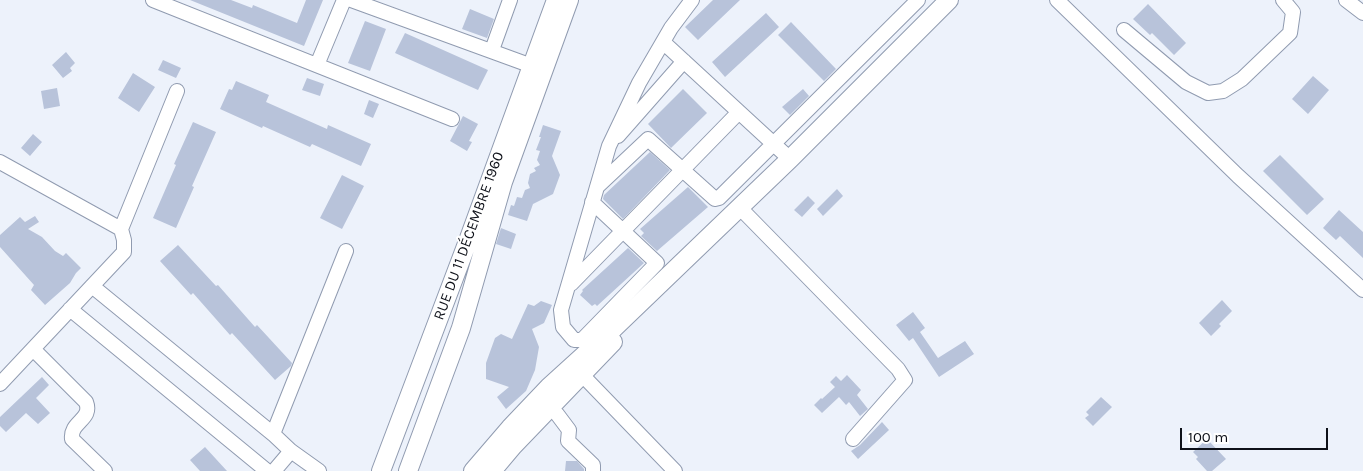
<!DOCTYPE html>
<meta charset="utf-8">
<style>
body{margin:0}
#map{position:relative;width:1363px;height:471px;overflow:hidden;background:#edf2fb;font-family:Karla,sans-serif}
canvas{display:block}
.scale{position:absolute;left:1180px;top:428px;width:148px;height:22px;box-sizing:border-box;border:2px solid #0e1119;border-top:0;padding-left:6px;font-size:15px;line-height:18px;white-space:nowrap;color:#0e1119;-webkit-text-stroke:4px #fff;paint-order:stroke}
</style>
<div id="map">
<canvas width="1363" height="471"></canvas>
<div class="scale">100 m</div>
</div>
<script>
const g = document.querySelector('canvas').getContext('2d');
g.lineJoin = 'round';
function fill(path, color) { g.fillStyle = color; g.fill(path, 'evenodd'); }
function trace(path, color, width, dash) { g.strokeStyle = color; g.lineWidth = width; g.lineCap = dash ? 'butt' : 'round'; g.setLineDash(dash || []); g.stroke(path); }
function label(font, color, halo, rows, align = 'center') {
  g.font = font + ' Karla,sans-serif'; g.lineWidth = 4; g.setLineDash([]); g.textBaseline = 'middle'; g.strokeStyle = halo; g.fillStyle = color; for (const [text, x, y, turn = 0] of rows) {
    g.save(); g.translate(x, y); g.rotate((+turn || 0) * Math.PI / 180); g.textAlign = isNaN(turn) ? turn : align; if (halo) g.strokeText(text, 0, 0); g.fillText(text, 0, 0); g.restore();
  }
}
fill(new Path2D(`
 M190 0H231L252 8 253 5 297 23 306 0H323L304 46Z
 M713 0H740L698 40 685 27Z
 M1148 4 1186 43 1174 55 1152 33 1150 35 1133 19Z
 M470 9 494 19 487 38 462 29Z
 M766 13 779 27 725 77 712 62Z
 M365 21 386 29 370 71 348 63Z
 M791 22 836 69 824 81 778 35Z
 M405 33 488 70 478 90 395 53Z
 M66 52 75 63 70 68 72 71 63 78 52 65Z
 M163 60 181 68 176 78 158 70Z
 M133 73 155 87 139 112 118 98Z
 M1313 76 1329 90 1308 114 1292 99Z
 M307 78 324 84 320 96 302 90Z
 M236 81 269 95 266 102 327 129 328 125 371 144 361 166 312 144 310 147 263 126 262 128 220 109 229 89 232 90Z
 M57 88 60 106 44 109 41 91Z
 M683 89 707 113 671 148 648 124Z
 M803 89 809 96 790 115 782 107Z
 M369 100 379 104 373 118 364 114Z
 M463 116 478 124 469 141 472 142 467 151 450 141Z
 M193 122 216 132 192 186 194 187 176 228 153 218 176 165 174 164Z
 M543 125 561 131 552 156 560 175 553 194 533 204 527 221 508 215 511 205 514 206 517 197 522 198 525 190 530 188 528 183 530 174 536 171 534 168 540 165 537 160 540 151 536 150 541 137H539Z
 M33 134 42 142 30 156 21 148Z
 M650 152 670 170 623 219 603 199 604 195Z
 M1280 155 1324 199 1307 215 1263 171Z
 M342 175 364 186 342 229 320 218Z
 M688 187 708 207 657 251 641 236 644 233 640 229Z
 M837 189 843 196 823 216 817 209Z
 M808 196 815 203 802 217 794 210Z
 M1339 210 1363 232V258L1340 236 1336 240 1323 228Z
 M35 216 39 222 28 229 42 237 55 251 63 256 66 253 81 268 76 273 70 283 45 305 31 290 34 285 0 247V235L20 217 25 222Z
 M501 228 516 234 511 249 496 244Z
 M178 245 216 286 218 285 255 327 257 325 292 363 291 366 275 380 232 333 230 335 193 293 191 295 160 261Z
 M628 248 644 263 597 306 595 304 592 306 580 295 583 291 582 290Z
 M1222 300 1232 311 1219 324 1221 326 1211 336 1199 323Z
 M541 301 552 305 544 323 532 329 539 347 535 370 526 391 506 409 497 397 509 387 486 379V363L495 338 501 334 512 339 528 304 534 306Z
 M913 312 925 328 920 332 938 358 965 341 974 354 939 377 913 338 909 341 896 325Z
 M847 375 861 390 857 395 868 409 860 416 849 402 846 405 839 397 822 413 814 405 821 398 822 399 835 387 830 382 836 376 841 381Z
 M42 377 49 385 36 398 50 413 38 424 26 413 6 432 0 426V417Z
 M1101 397 1112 407 1093 426 1085 418 1089 415 1086 412Z
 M882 422 889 430 858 459 851 451 860 445Z
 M1207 439 1226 459 1212 471H1207L1196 459 1198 457 1193 452Z
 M205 447 227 471H200L190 460Z
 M566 461H577L584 469V471H565Z`), '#b8c3da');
const minor = new Path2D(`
 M153 0 452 119
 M351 0 532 66
 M1057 0 1238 176 1363 290
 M1346 0 1363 13
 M1124 30 1186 82 1208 93 1223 91 1242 79 1290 33 1293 12 1283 0
 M663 42 790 159
 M492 50 510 0
 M317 65 344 0
 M618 136 684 61
 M0 162 121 229
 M597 187 648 139 715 199 719 198 918 0
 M592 202 657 263 582 340H574L563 327 561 310 609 146 639 83 671 28 692 0
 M745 213 898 369 905 380 853 439
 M571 284 739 112
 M92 286 273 434 291 451 319 471
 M70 309 267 471
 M33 349 86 402C93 420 70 421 72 439L105 471
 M588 381 675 471
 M0 384 124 252V240L121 229 177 91
 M557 414 569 430 568 441 593 465V471
 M273 434 346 251
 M274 471 291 451`);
const major = new Path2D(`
 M381 471 468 241 556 0
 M408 471 461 328 503 182 569 0
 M473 471 510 428 549 387 614 328 790 159 949 0
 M492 471 513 446 613 342`);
trace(minor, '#909bb0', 16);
trace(major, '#909bb0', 20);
trace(minor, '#fff', 14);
trace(major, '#fff', 18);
label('15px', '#0e1119', '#fff', [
 ["RUE DU 11 DÉCEMBRE 1960",469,236,-70]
]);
</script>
